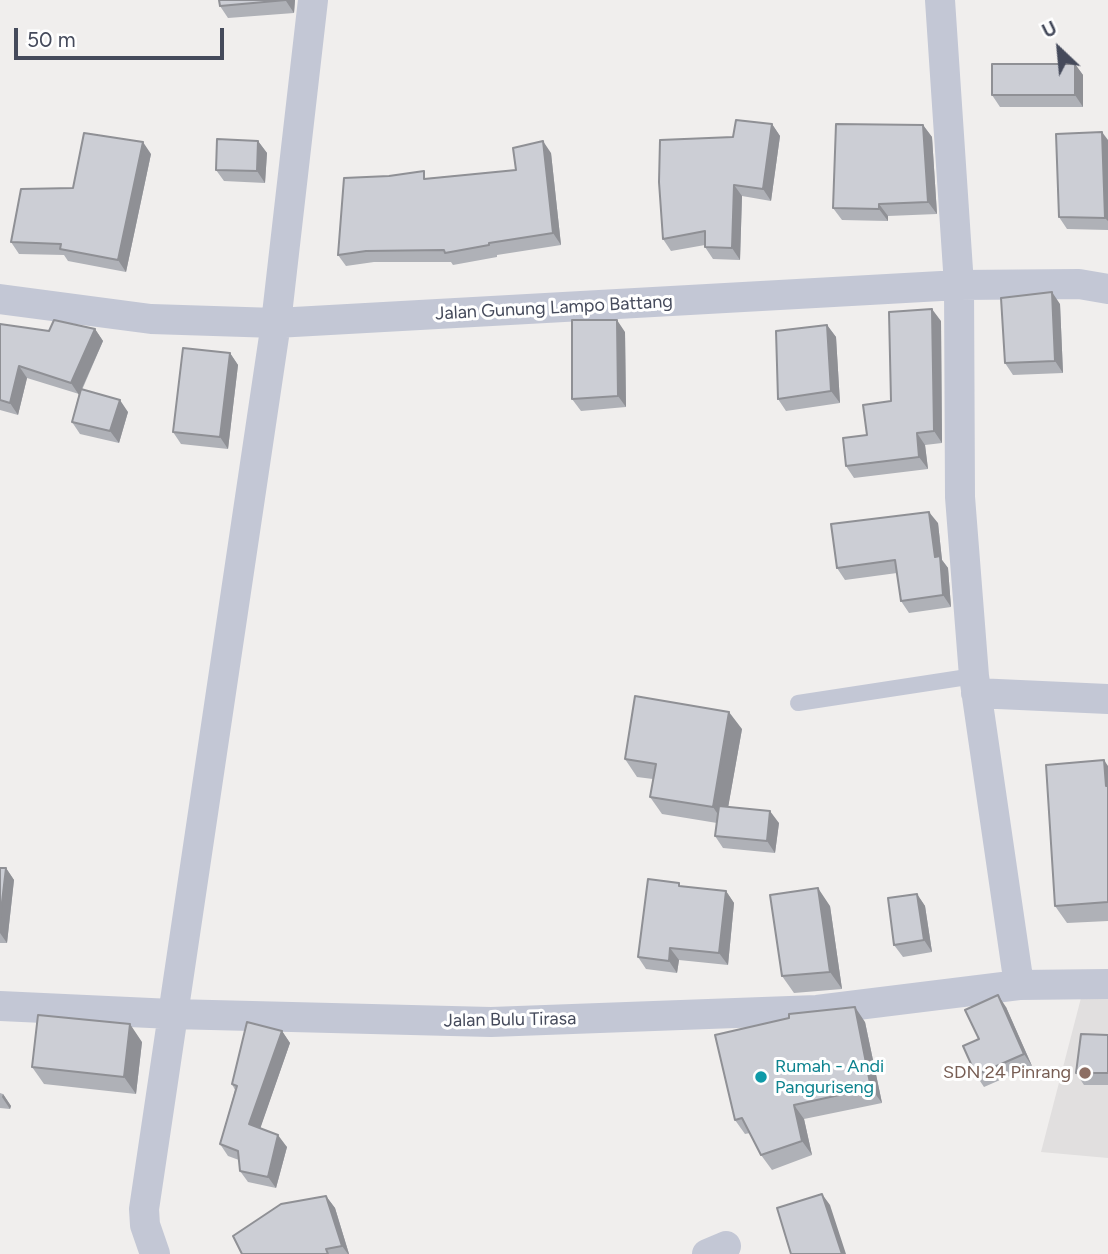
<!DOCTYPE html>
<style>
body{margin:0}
#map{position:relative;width:1108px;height:1254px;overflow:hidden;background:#f0eeed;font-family:Figtree,sans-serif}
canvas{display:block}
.north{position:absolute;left:1024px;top:14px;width:70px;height:70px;-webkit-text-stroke:5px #fff;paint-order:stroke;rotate:334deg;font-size:19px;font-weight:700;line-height:28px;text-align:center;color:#454a5b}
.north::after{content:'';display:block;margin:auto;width:24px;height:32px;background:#454a5b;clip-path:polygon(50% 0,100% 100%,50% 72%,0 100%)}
.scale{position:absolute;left:14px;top:28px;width:210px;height:32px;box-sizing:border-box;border:4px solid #454a5b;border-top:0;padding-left:9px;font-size:21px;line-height:24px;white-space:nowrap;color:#454a5b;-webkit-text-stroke:5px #fff;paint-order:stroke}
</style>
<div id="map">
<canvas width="1108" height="1254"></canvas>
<div class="north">U</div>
<div class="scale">50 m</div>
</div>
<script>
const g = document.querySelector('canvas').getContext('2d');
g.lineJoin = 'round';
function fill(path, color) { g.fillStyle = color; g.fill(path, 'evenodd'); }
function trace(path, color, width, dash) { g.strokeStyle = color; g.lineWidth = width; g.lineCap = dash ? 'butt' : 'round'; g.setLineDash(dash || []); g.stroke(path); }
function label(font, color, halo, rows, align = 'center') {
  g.font = font + ' Figtree,sans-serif'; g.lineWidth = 6; g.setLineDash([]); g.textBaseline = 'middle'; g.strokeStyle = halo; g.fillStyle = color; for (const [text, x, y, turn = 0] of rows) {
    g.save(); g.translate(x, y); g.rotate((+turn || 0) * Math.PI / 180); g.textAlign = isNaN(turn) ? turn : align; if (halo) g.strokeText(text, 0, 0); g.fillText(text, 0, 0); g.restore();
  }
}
fill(new Path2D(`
 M1082 994 1108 995V1158L1041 1152Z`), '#e1dfdf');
trace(new Path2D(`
 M798 703 974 676`), '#c3c7d5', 16);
trace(new Path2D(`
 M940 0 959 285 960 497 974 676 1019 985
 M0 299 151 319 276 323 959 285 1079 284 1108 289
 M976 693 1108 699
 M0 1006 172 1014 491 1022 817 1010 1019 985 1108 984
 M155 1254 145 1225 144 1209 276 323 313 0
 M707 1254 726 1246`), '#c3c7d5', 30);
fill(new Path2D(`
 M219 0H295L294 13 228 18 220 6Z
 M1075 64 1083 75V107H1000L992 95Z
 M772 124 780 136 771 201 742 196 740 260 713 259 705 247V245L671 251 663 239 733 137Z
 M923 125 932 137 937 214 888 216V221L842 220 833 208Z
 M1108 140V230L1067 229 1059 217Z
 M258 141 267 153 265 183 224 181 216 170Z
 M551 153 561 245 497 255V257L453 265 451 262H374L346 266 338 255 429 178 516 170Z
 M151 154 126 272 68 261 64 255 19 254 11 242 73 188Z
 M1060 304 1063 373 1013 375 1005 363Z
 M941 321 942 443 925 445 928 469 854 478 846 466 891 401Z
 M0 324 49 331 95 329 103 341 82 390 128 412 119 443 80 434 72 422 79 394 27 378 18 415 0 410Z
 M827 325 836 337 840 403 786 411 778 399Z
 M625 332 626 407 581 411 572 399Z
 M230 353 238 365 228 449 181 444 173 432Z
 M938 523 942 560 948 568 951 607 909 613 901 601 897 573 845 580 837 568Z
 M742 729 728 807 779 823 775 853 723 848 715 836 717 823 662 814 650 797 653 779 637 777 625 759Z
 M1108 766V921L1067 923 1055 906Z
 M0 868H6L14 880 7 943H0Z
 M682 887 726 891 734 903 728 965 679 960 677 973 646 969 638 957Z
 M917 894 925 906 932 952 903 957 894 945Z
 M830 906 842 989 794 993 782 976Z
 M1006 1007 1032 1066 984 1087 976 1075 979 1039Z
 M865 1022 882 1103 804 1119 812 1155 772 1170 761 1155 750 1133 745 1134 735 1120Z
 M282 1031 290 1043 260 1128 287 1147 276 1188 248 1182 240 1171 239 1160 228 1156 220 1144 235 1090 232 1084Z
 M1108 1035V1085H1084L1076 1073Z
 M142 1042 136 1094 44 1084 32 1067Z
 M0 1093 3 1094 11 1106 10 1109 0 1108Z
 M326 1196 335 1208 349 1254H242Z`), '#afb1b7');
fill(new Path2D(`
 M286 0H295L294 13 286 1Z
 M1075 64 1083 75V107L1075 95Z
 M772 124 780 136 771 201 763 189Z
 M923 125 932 137 937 214 928 202Z
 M1102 132 1108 140V221L1105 218Z
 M258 141 267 153 265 183 257 171Z
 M543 141 551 153 561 245 553 233Z
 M143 142 151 154 126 272 118 260Z
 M734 185 742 196 740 260 732 248Z
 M879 204 888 216V221L879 209Z
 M1052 292 1060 304 1063 373 1055 361Z
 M932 309 941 321 942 443 934 431Z
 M617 320 625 332 626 407 618 396Z
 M827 325 836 337 840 403 831 391Z
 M95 329 103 341 79 395 71 383Z
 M230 353 238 365 228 449 220 437Z
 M19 366 27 378 18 415 10 403Z
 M120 400 128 412 119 443 110 431Z
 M917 433 925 445 928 469 919 457Z
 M929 512 938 523 942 560 948 568 951 607 943 595 935 557Z
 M729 712 742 729 725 825 713 807Z
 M1104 760 1108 766V788L1106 786Z
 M770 811 779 823 775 853 767 841Z
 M6 868 14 880 7 943 0 933V919Z
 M818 888 830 906 842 989 830 972Z
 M726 891 734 903 728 965 719 953Z
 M917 894 925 906 932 952 924 940Z
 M670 948 679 960 677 973 669 961Z
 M998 995 1006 1007 1032 1066 1024 1054Z
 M855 1007 865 1022 882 1103 871 1088Z
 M130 1024 142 1042 136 1094 124 1077Z
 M282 1031 290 1043 258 1135 249 1124Z
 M3 1094 11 1106 10 1109 2 1097Z
 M794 1105 804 1119 812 1155 802 1141Z
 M278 1135 287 1147 276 1188 268 1177Z
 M822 1194 830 1205 846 1254H842Z
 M326 1196 335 1208 349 1254H348L342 1246Z`), '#8f9095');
const building = new Path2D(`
 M219 0H286L220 6Z
 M992 64H1075V95H992Z
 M736 120 772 124 763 189 734 185 732 248 705 247V231L663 239 659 182 660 140 733 137Z
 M836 124 923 125 928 202 879 204V209L833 208Z
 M1102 132 1105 218 1059 217 1056 134Z
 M84 133 143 142 118 260 60 249 61 244 11 242 21 189 73 188Z
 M217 139 258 141 257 171 216 170Z
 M543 141 553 233 489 243V245L445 253 444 250 366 251 338 255 344 178 389 176 424 171V179L516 170 513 148Z
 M1052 292 1055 361 1005 363 1001 298Z
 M932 309 934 431 917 433 919 457 846 466 843 438 867 435 863 405 891 401 889 312Z
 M54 320 95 329 71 383 19 366 10 403 0 400V324L49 331Z
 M572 320H617L618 396 572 399Z
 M827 325 831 391 778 399 776 331Z
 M183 348 230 353 220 437 173 432Z
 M81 389 120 400 110 431 72 422Z
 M929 512 935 557 940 556 943 595 901 601 895 560 837 568 831 524Z
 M635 696 729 712 713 807 650 797 656 764 625 759Z
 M1104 760 1106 786H1108V902L1055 906 1046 765Z
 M719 806 770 811 767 841 715 836Z
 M0 868H6L0 919Z
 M648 879 679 883V886L726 891 719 953 670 948 669 961 638 957Z
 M818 888 830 972 782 976 770 895Z
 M917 894 924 940 894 945 888 898Z
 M998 995 1024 1054 976 1075 963 1046 979 1039 965 1010Z
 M855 1007 871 1088 794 1105 802 1141 761 1155 742 1118 735 1120 715 1035 789 1018V1014Z
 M38 1015 130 1024 124 1077 32 1067Z
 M247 1022 282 1031 249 1124 278 1135 268 1177 240 1171 238 1151 220 1144 237 1086 232 1084Z
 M1081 1034 1108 1035V1073H1076Z
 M822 1194 842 1254H791L777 1208Z
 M326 1196 342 1246 326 1249 328 1254H242L233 1236 281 1204Z`);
fill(building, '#ccced5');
trace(building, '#8f9095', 2);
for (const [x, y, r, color] of [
 [1085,1073,7,"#8d6e63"],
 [761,1077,7,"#0f9aa8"]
]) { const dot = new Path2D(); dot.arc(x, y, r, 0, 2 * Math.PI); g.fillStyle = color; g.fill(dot); trace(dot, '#fff', 2.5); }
label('18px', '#454a5b', '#fff', [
 ["Jalan Gunung Lampo Battang",554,308,-3],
 ["Jalan Bulu Tirasa",510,1020,-1]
]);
label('18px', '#0d838f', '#fff', [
 ["Rumah - Andi",775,1067],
 ["Panguriseng",775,1088]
], 'left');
label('18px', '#785e54', '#fff', [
 ["SDN 24 Pinrang",1071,1073]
], 'right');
</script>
